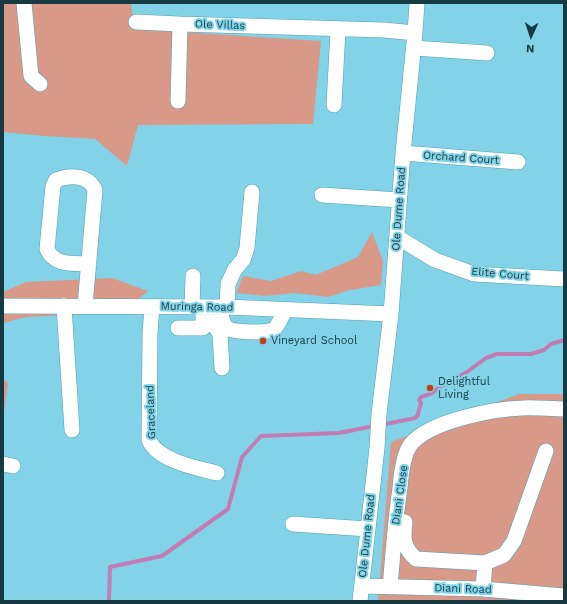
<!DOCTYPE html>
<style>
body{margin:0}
#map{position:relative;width:567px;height:604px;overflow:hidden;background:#82d3e7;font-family:"Work Sans",sans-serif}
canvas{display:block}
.frame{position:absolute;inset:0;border:4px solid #173a42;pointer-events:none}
.north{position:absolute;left:511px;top:16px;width:40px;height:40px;-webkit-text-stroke:3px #82d3e7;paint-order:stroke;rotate:183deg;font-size:11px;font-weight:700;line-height:16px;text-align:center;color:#173a42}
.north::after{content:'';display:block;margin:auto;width:14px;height:18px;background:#173a42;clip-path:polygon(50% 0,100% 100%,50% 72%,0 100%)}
</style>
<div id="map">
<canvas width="567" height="604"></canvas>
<div class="frame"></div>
<div class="north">N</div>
</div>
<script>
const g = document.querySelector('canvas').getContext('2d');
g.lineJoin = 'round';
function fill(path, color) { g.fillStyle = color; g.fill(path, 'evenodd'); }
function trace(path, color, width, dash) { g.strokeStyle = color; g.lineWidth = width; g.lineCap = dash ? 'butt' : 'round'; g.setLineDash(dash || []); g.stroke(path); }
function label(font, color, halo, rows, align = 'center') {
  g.font = font + ' "Work Sans",sans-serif'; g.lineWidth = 4; g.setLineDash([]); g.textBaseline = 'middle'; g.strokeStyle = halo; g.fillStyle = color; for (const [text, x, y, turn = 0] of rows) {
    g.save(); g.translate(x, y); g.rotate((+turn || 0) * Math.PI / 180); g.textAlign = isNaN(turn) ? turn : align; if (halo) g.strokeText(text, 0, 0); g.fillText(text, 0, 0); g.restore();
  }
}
fill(new Path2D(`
 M3 3H131L135 29 321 41 313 124 138 125 127 166 95 139 44 136 3 132Z
 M372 232 383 261 381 285 350 290 328 297 295 293 265 296 236 293 243 276 271 281 301 271 316 275 358 257Z
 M112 278 148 291 123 312 26 317 3 323V292L26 282Z
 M3 379 8 383 3 419Z
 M519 394H564V601H378L391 442Z`), '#d99989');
trace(new Path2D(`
 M381 425 415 418 418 415C418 410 420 408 421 403L419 400 421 397 430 394 443 385 467 372 486 358 497 354H531L544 350 551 344 564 340
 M109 601 110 567 162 556 228 509 242 457 261 436 339 433 374 426`), '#c27bb3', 4);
const minor = new Path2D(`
 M24 3 31 76 40 84
 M136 22 180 24
 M414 48 487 53
 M178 101 180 24 384 30 415 33
 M334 105 338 30
 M403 153 518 162
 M322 195 399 200
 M397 237 435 260 474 274 564 279
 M3 306 227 307 391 314
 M64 306 72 430
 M85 306 95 190C88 174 69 175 56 180L53 186 47 249C54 266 73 263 89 264
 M152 307 150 333 149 440C158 461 197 468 217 473
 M192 307 193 276
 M210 307 211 320 220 334 222 368
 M219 307C221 313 222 324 227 328 233 332 269 334 274 329 279 325 282 316 285 310
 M227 307 228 284 235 269 243 260 247 248 252 192
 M178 328H203V307
 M3 464 13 466
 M405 522C403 539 403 547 416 559L485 563
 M293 524 368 529
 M362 586 483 589 564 596
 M390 587C393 554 395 521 400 488 401 475 403 454 411 444 430 421 493 409 522 408 536 407 550 409 564 409
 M483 589 485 563 504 555 514 541 546 451
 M360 601 377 448 379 414 391 314 403 153 415 33 417 3`);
trace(minor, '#4e9fb2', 16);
trace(minor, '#fff', 15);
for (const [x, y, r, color] of [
 [263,341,4,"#c63d19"],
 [430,388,4,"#c63d19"]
]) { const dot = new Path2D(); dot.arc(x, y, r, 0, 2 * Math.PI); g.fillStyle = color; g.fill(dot); trace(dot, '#82d3e7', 1.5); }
label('11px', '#173a42', '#82d3e7', [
 ["Ole Villas",220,25,2],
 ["Orchard Court",461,158,4],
 ["Ole Dume Road",399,209,-86],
 ["Elite Court",500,274,5],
 ["Muringa Road",197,307,1],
 ["Graceland",151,412,-92],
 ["Diani Close",400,495,-82],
 ["Ole Dume Road",367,536,-84],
 ["Diani Road",463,589,2]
]);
label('11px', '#173a42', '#82d3e7', [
 ["Vineyard School",271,341],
 ["Delightful",438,382],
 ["Living",438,395]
], 'left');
</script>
